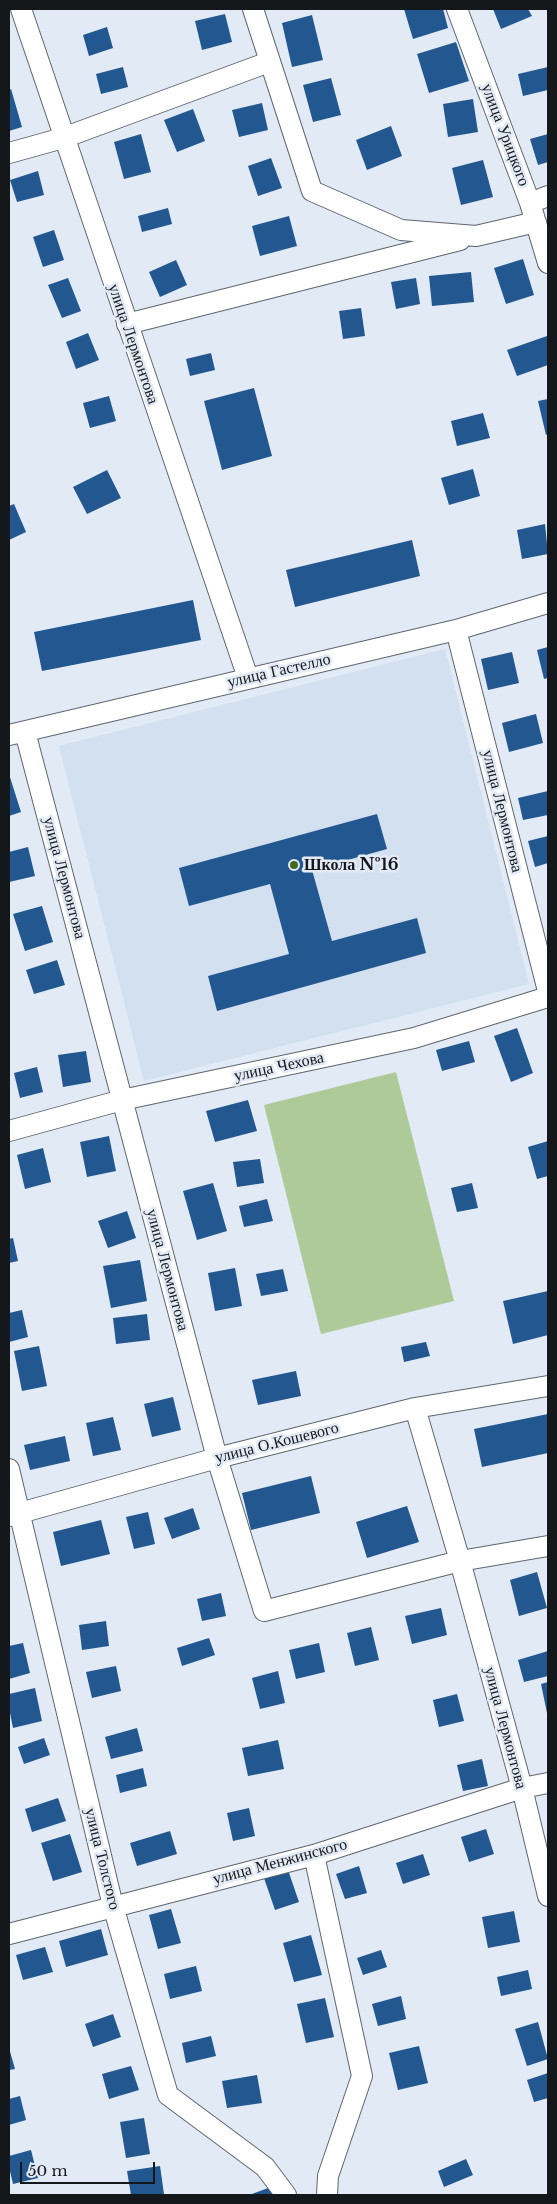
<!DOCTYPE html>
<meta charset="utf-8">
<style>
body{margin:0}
#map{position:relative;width:557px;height:2204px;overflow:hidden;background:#e2eaf5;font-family:"Libre Baskerville",serif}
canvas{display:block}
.frame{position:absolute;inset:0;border:10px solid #15181b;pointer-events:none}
.scale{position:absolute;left:20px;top:2162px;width:135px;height:22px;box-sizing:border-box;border:2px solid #15181b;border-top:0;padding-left:6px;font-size:15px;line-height:18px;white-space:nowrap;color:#15181b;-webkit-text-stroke:4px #e2eaf5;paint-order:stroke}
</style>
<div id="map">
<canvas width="557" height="2204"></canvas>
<div class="frame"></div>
<div class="scale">50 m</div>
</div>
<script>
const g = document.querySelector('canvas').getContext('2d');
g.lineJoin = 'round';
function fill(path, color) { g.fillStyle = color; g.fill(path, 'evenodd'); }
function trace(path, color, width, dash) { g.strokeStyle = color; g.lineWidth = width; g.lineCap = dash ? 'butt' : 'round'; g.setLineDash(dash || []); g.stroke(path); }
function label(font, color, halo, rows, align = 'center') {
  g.font = font + ' "Libre Baskerville",serif'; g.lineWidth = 5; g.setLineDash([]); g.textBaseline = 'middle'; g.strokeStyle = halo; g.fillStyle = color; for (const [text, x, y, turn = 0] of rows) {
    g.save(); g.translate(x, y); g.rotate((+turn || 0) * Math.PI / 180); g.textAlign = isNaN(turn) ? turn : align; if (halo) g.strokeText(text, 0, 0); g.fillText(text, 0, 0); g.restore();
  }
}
fill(new Path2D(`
 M445 649 529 984 144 1081 59 746Z`), '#d2e0f0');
fill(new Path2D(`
 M396 1072 454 1301 321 1334 264 1105Z`), '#aeca99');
fill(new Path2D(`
 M404 9H443L448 28 413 39Z
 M493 9H528L532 16 501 29Z
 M225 14 232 42 202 50 195 21Z
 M312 15 323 60 292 67 282 23Z
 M107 27 113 48 89 56 83 35Z
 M456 42 469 81 429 93 417 54Z
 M123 67 128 87 101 94 96 74Z
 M548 67V90L523 96 518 74Z
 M331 78 341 115 313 122 303 85Z
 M11 89 22 127 9 131V90Z
 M473 99 478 132 448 137 443 104Z
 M262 103 268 130 239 137 232 110Z
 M193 109 205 141 177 152 164 120Z
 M391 126 402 156 367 170 356 140Z
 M141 134 151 172 124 179 114 142Z
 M548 134V162L538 165 530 139Z
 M271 158 282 188 258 196 248 166Z
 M483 160 493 197 461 205 452 168Z
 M38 171 44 195 17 202 10 180Z
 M168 208 172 224 142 232 138 216Z
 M289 216 297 246 260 256 252 226Z
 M54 230 64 260 43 267 33 237Z
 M523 259 534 295 506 304 494 268Z
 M176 260 187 285 160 297 149 272Z
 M471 272 474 302 432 306 429 276Z
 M68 278 81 311 62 318 48 285Z
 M416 278 420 304 396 309 391 282Z
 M361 308 365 336 343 339 339 311Z
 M88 333 99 360 76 369 66 342Z
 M547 336 548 365 517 376 507 350Z
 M211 353 215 370 190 376 186 359Z
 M254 388 272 456 222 470 204 401Z
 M109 396 116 421 90 428 83 403Z
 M548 399V434L546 435 538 401Z
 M483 413 490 438 457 446 451 421Z
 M473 469 480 496 449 505 441 478Z
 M107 470 121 498 87 514 73 487Z
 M14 504 26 532 9 540V506Z
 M545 524 548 554 522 559 517 530Z
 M412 540 420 576 295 607 286 570Z
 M193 600 201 640 42 671 34 632Z
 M548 647V678L544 679 537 650Z
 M512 652 519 683 488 690 481 659Z
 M536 714 543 743 509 752 502 723Z
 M9 774 21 812 9 816Z
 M548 791V815L523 820 518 798Z
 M377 814 387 849 312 870 332 941 417 918 426 953 217 1011 208 976 289 954 270 884 189 906 179 868Z
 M548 836V863L535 867 528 841Z
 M28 847 35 876 9 882V852Z
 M42 906 53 942 25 951 13 914Z
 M57 960 65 985 34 994 26 970Z
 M517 1028 533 1073 511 1082 494 1036Z
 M469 1041 475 1062 442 1071 436 1050Z
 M86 1051 91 1082 63 1087 58 1055Z
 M37 1067 43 1092 20 1098 14 1073Z
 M248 1100 257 1131 215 1142 206 1111Z
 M109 1136 116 1171 87 1177 80 1142Z
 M548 1141V1176L537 1179 528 1147Z
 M43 1148 51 1182 25 1189 17 1155Z
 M260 1159 264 1183 237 1187 233 1162Z
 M213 1183 227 1231 197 1240 183 1191Z
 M472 1183 478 1208 457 1212 451 1188Z
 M267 1199 273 1221 244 1227 239 1206Z
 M127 1211 136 1238 108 1248 98 1221Z
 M13 1238 18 1261 9 1263V1239Z
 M140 1260 147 1301 111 1308 103 1266Z
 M235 1268 242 1306 215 1311 208 1273Z
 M283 1269 288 1291 261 1296 256 1274Z
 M548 1291V1335L513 1344 503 1301Z
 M22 1310 28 1337 9 1342V1313Z
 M147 1314 150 1340 116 1344 113 1318Z
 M426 1342 430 1356 404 1362 401 1347Z
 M39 1346 47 1386 22 1391 14 1351Z
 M296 1371 301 1396 258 1405 252 1380Z
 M173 1397 181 1430 152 1437 144 1404Z
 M548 1414V1453L482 1467 474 1429Z
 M113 1417 121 1450 93 1456 86 1423Z
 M65 1436 70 1461 30 1470 24 1445Z
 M311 1476 320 1513 251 1530 242 1493Z
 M407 1506 419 1542 367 1558 356 1522Z
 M193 1508 200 1529 172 1539 164 1518Z
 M148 1512 155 1544 134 1549 126 1517Z
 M101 1520 110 1554 61 1566 53 1532Z
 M537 1572 547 1608 519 1616 510 1580Z
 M221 1593 226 1616 202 1621 197 1599Z
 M441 1608 447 1635 412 1644 405 1616Z
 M106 1621 109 1646 82 1650 79 1625Z
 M371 1627 379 1660 355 1666 347 1633Z
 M209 1638 215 1655 182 1666 177 1648Z
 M23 1643 30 1673 9 1679V1646Z
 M319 1643 325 1672 296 1679 289 1650Z
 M548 1651V1676L524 1682 518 1660Z
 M116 1666 121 1691 92 1698 86 1672Z
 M278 1671 285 1703 260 1709 252 1678Z
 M548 1682V1713H547L541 1684Z
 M35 1688 42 1721 13 1728 9 1708V1694Z
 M457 1694 464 1721 439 1727 433 1700Z
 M137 1728 143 1751 111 1759 105 1737Z
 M44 1738 50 1755 24 1764 18 1747Z
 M278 1740 284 1769 248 1776 242 1748Z
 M482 1759 488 1786 463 1791 457 1765Z
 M143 1768 147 1786 120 1793 116 1775Z
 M58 1798 66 1821 32 1832 25 1809Z
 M249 1808 255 1836 233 1841 227 1813Z
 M486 1829 494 1854 469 1862 461 1837Z
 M170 1831 177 1854 137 1866 130 1843Z
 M70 1834 82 1872 53 1881 41 1843Z
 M423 1854 430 1875 403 1884 396 1863Z
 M359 1866 367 1893 345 1899 336 1874Z
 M288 1870 299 1902 275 1910 264 1878Z
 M171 1909 181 1943 158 1949 149 1915Z
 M514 1911 520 1942 488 1948 482 1917Z
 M101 1929 108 1955 66 1967 59 1941Z
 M311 1935 322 1975 294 1982 283 1943Z
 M45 1947 53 1972 23 1980 16 1955Z
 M381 1950 387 1967 363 1975 357 1958Z
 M196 1966 202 1991 170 1999 164 1974Z
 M528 1970 532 1989 501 1996 497 1977Z
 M401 1996 406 2019 378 2026 372 2004Z
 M325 1998 334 2037 306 2043 297 2004Z
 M113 2014 121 2037 93 2047 85 2024Z
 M538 2022 548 2059 527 2066 515 2029Z
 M211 2036 216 2056 186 2063 182 2043Z
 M419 2046 428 2083 398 2090 389 2053Z
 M9 2048 15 2069 9 2070Z
 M131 2066 139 2090 109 2099 102 2074Z
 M548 2073V2098L534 2102 527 2080Z
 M257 2075 262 2103 227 2108 222 2081Z
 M20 2096 26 2120 9 2125V2099Z
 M144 2118 150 2154 126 2158 120 2122Z
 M31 2150 38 2178 13 2184 9 2167V2156Z
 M466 2159 473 2175 444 2187 438 2171Z
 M160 2166 164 2194 131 2195 127 2171Z
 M271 2187 274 2195H249Z`), '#225790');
const street = new Path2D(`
 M21 9 248 678
 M253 9 312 191 401 230 476 236 536 222
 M457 9 530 203 548 263
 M9 153 63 138 269 62
 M530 203 548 196
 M127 324 460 240
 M456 630 548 991
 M25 732 217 1458 264 1611 460 1561 522 1788 548 1896
 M9 735 456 630 548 603
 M9 1131 122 1100 414 1038 548 997
 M415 1408 460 1561 548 1546
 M9 1469 113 1906 168 2095 265 2167 286 2195
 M9 1516 217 1458 415 1408 548 1386
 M314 1855 362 2076 328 2176 327 2195
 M9 1934 314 1855 522 1788 548 1783`);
trace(street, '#5f666f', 22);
trace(street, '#fff', 20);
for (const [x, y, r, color] of [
 [294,865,5,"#44671f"]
]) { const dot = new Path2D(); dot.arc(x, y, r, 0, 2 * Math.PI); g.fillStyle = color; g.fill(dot); trace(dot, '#e2eaf5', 2); }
label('16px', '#15181b', '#e2eaf5', [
 ["улица Урицкого",505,135,69],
 ["улица Лермонтова",133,344,71],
 ["улица Гастелло",279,671,-13],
 ["улица Лермонтова",502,811,76],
 ["улица Лермонтова",64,878,75],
 ["улица Чехова",279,1067,-12],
 ["улица Лермонтова",167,1270,75],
 ["улица О.Кошевого",277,1443,-14],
 ["улица Лермонтова",505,1728,75],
 ["улица Толстого",102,1859,76],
 ["улица Менжинского",280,1862,-15]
]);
label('bold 16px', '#15181b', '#e2eaf5', [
 ["Школа №16",304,865]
], 'left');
</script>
